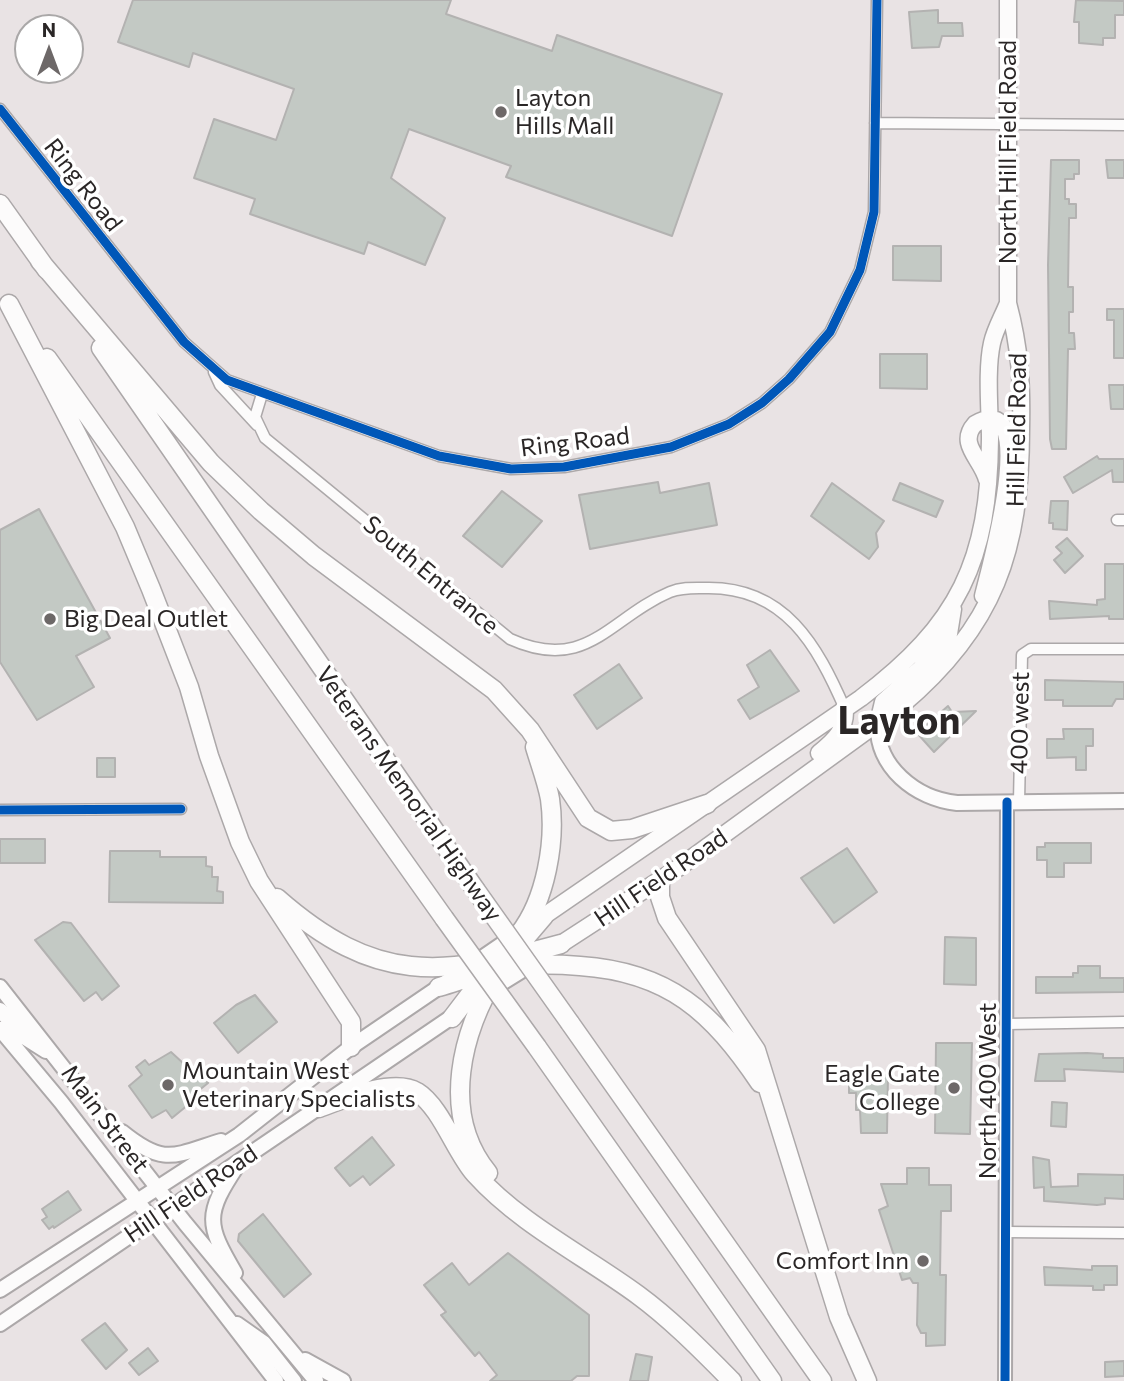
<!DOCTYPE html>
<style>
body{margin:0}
#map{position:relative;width:1124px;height:1381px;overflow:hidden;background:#e9e3e4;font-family:Commissioner,sans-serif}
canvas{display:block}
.north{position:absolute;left:14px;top:14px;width:70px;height:70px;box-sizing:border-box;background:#fff;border:2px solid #aaa8a8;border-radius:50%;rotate:0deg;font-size:19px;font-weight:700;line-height:28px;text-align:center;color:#2a2626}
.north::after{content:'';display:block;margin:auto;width:24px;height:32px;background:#6d6868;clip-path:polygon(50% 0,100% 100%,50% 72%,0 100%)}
</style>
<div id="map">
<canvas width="1124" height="1381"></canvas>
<div class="north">N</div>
</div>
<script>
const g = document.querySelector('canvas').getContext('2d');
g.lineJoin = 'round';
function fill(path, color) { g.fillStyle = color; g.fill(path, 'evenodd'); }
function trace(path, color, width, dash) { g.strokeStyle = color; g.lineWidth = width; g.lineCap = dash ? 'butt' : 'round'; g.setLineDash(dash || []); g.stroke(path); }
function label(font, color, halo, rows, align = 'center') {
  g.font = font + ' Commissioner,sans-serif'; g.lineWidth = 7; g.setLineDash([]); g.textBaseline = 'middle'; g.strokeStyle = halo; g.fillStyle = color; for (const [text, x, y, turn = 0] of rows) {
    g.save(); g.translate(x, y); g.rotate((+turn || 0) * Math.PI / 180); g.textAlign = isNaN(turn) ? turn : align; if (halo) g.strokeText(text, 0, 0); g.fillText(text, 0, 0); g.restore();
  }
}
const building = new Path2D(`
 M133 0H451L446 14 552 51 557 35 722 94 672 236 506 177 511 166 409 129 391 178 445 218 425 265 368 242 364 254 250 214 255 199 194 178 214 119 276 140 294 89 193 53 189 67 118 42Z
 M1076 0 1124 1V15H1115V38H1103V45L1079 43V22H1074Z
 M938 10V23H962L963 36H942L939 47 912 48 909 12Z
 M1051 160H1079V174H1074V179H1065V199H1069V204H1076V218H1069V222L1068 287H1073V312H1069V333H1074L1075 349H1068L1066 449H1052L1050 439 1048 265Z
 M1106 160H1124V178H1108Z
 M893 246H941V281L893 280Z
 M1107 309H1124V358H1114V320H1107Z
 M880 354H927V389L880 388Z
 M1109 385H1124V409H1111Z
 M1097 456 1099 459H1124V482H1113L1112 470 1073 493 1064 477Z
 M658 482 660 493 709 483 717 525 590 549 579 495Z
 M832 483 884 521 876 533 878 547 869 559 811 516Z
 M900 483 943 501 936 517 893 500Z
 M502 491 542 521 502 567 463 536Z
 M1051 501H1068L1067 530 1053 529V523H1049Z
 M39 509 110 638 76 656 94 687 37 720 0 662V530Z
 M1067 538 1083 556 1065 573 1054 560 1062 553 1056 547Z
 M1105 564H1124V619H1109V616L1050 619 1049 601 1097 605V600L1105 599Z
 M770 650 799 691 750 719 738 700 759 687 747 665Z
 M619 664 642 698 597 729 574 695Z
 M1045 680 1124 682V699H1116L1112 706H1063V700H1045Z
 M948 706 952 712 976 711 934 752 917 733Z
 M1063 729H1093V746H1086V770H1076V757L1047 758V739H1064Z
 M97 758H115V777H97Z
 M0 839H45V863H0Z
 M1045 843H1091V863H1064V877H1047V860H1037V847H1045Z
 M847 848 877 892 834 923 801 878Z
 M110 851H160V857H206V866L212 867V877H218L217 891 223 892V903L109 902Z
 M63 922 71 923 119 986 102 1000 96 992 84 1001 35 940Z
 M945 937 976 938V985L944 984Z
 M1078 966H1100V978H1124V992L1036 993V977H1073V973H1078Z
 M255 995 277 1022 238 1053 214 1023 236 1005Z
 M936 1043H972L970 1134 935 1133Z
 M171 1052 183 1063 185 1062 194 1072 197 1070 208 1083 197 1092 200 1095 172 1118 166 1110 152 1118 129 1086 142 1075 136 1067 145 1060 149 1065Z
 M1087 1053 1103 1054V1058H1124V1072L1064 1069 1065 1081H1035L1039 1054Z
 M849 1074 888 1075 887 1133H861L860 1110H856V1093H849Z
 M1052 1102 1067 1103 1066 1127 1051 1126Z
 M372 1137 394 1165 370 1185 363 1176 350 1186 335 1168Z
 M1033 1157 1049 1160 1051 1187 1078 1186V1174L1124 1175V1199L1105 1198V1204L1097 1205 1044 1201V1187L1034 1188Z
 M907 1168H929V1185H951V1211H941L940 1275H946L945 1345 926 1346V1333H921L917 1325 918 1283H913L910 1278 902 1280 879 1210 888 1206 881 1184H907Z
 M68 1191 81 1210 54 1228 53 1226 49 1229 42 1220 47 1217 42 1209Z
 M263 1214 311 1274 284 1297 238 1241 239 1234Z
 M508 1253 589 1315V1376H577L571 1381H490L497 1375 479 1352 475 1356 441 1315 446 1312 424 1285 452 1263 469 1285Z
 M1092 1266H1117V1285H1104V1290H1093V1286L1045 1285 1044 1267 1092 1270Z
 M105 1323 127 1350 106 1369 82 1340Z
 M148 1348 158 1361 139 1375 129 1363Z
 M636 1354 652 1357 648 1381H630Z
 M1124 1361V1376L1105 1377V1362Z`);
fill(building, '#c3c9c4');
trace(building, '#b3b2b1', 2);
const minor = new Path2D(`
 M0 109 184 342 227 380 439 456 511 469 564 467 671 447 729 424 762 403 789 379 830 332 860 270 874 212 877 0
 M875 123 1124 125
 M214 372 220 385 257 425
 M262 394 255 417 265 438 510 639C587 674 610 617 670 592 682 587 695 588 707 588 785 587 817 645 845 709
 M1117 520H1124
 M1019 802 1022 655 1031 649H1124
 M0 810 181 809
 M1007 1024 1124 1022
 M1006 1232 1124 1233`);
const tertiary = new Path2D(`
 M1005 1381 1007 802`);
const secondary = new Path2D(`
 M878 723C875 766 916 799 957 803L1124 801
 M476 962 517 934
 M0 987 185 1223 316 1381
 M487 992 529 966
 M0 1010 24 1037 46 1051
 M0 1029 61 1102 276 1381
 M122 1132C164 1166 173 1156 221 1141
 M235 1273C206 1224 205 1214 237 1166
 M0 1290 239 1135 351 1047 448 981
 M0 1324 459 1012
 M237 1324 264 1343 294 1381
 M305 1360 343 1381`);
const primary = new Path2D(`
 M983 596C987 578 1043 385 975 424 957 444 982 459 987 480
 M878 723 883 702 920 669 949 634 953 609
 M819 753C834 741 846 730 845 709
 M544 916 861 698C959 624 989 561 990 439 990 410 986 370 992 343 995 329 1003 316 1008 303
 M561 944 678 868 901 706C995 627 1021 550 1021 429 1022 383 1020 348 1008 303V0`);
const motorway = new Path2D(`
 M0 204 47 270
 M40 261 211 463 261 511 314 556 494 690 530 730 588 818 611 831 632 829 707 804
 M9 304 125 527 151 589 189 687 209 756 240 842 259 881 351 1022V1047
 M101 348 475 889
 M47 358 444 918
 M660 881V897L667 918 756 1050 839 1317 867 1381
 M277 898C376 985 440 977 561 944
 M519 934C546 900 556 841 550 799 547 782 540 764 535 747
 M439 987C459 981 480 973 500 969 526 963 554 964 580 966 669 972 712 1012 760 1083
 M452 1018 487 972
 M570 1023 822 1381
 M537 1047 772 1381
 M319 1108C343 1099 393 1078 417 1092 441 1107 456 1153 475 1174 520 1224 585 1256 638 1295 672 1320 702 1351 732 1381
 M488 1173C439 1113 462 1030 499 971 512 952 529 934 544 916`);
trace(minor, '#aca8a9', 13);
trace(tertiary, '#aca8a9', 16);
trace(secondary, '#aca8a9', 18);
trace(primary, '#aca8a9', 19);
trace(motorway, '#aca8a9', 21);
trace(minor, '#fcfbfb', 10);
trace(tertiary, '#fcfbfb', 12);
trace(secondary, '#fcfbfb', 14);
trace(primary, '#fcfbfb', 16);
trace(motorway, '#fcfbfb', 18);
const motorwayBridge = new Path2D(`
 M475 889 570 1023
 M444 918 537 1047`);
trace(motorwayBridge, '#aca8a9', 21, []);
trace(motorwayBridge, '#fcfbfb', 18);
trace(new Path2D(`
 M0 109 184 342 227 380 439 456 511 469 564 467 671 447 729 424 762 403 789 379 830 332 860 270 874 212 877 0
 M0 810 181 809
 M1005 1381 1007 802`), '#0057b8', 9);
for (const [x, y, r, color] of [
 [501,112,7,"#6d6868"],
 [50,619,7,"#6d6868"],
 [168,1085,7,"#6d6868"],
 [954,1088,7,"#6d6868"],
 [923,1261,7,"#6d6868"]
]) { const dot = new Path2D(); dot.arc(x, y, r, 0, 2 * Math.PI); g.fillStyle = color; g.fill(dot); trace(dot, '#fff', 2.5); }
label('24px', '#2a2626', '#fff', [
 ["Layton",515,98],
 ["Hills Mall",515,126],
 ["Big Deal Outlet",64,619],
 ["Mountain West",182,1071],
 ["Veterinary Specialists",182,1099],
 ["Eagle Gate",940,1074,"right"],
 ["College",940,1102,"right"],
 ["Comfort Inn",909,1261,"right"]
], 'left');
label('24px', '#2a2626', '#fff', [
 ["North Hill Field Road",1008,152,-90],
 ["Ring Road",83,185,52],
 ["Hill Field Road",1017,430,-89],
 ["Ring Road",575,442,-7],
 ["South Entrance",431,575,40],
 ["400 west",1020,723,-89],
 ["Veterans Memorial Highway",409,794,55],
 ["Hill Field Road",661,878,-34],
 ["North 400 West",988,1091,-90],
 ["Main Street",105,1119,53],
 ["Hill Field Road",191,1194,-34]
]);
label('bold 38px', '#2a2626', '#fff', [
 ["Layton",899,721]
]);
</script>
